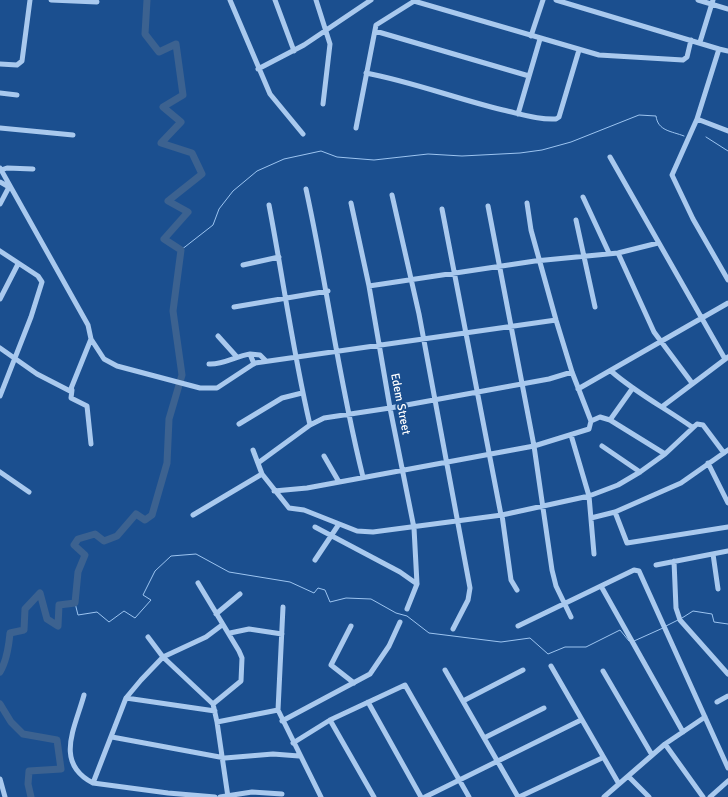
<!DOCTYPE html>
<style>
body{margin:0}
canvas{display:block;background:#1b4f8f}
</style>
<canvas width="728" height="797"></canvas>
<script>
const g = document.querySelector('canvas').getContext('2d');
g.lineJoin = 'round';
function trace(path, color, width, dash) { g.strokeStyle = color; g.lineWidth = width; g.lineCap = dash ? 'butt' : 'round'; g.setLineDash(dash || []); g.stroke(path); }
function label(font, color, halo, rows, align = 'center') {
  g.font = font + ' Signika,sans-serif'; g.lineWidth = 4; g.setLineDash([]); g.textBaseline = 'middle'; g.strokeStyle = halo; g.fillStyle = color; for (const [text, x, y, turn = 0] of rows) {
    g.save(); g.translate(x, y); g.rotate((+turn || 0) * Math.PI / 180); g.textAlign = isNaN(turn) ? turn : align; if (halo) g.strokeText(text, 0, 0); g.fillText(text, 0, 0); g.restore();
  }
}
trace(new Path2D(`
 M706 137 728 151
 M181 250 213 225 219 209 233 191 257 171 284 159 321 151 337 157 374 160 428 154 462 156 520 153 542 150 571 142 639 115 656 116C658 131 671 131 684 136
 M75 603 78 615 97 612 109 622 124 611 135 618 151 600 143 595 155 571 171 556 196 554 229 572 290 582 314 593 318 588 325 590 330 602 346 598 371 599 396 613 407 616 429 633 501 642 530 638 548 654 565 647H586L620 630 629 641
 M682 618 693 611 712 614 714 622 728 624
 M666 626 678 620
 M634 641 663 628`), '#9cc4f0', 1);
trace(new Path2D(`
 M0 672C6 662 9 644 10 633L24 630 25 609 40 593 47 619 58 626 59 605 75 603 78 572 85 555 74 545 78 539 95 534 104 541 117 536 136 514 145 520 152 515 167 463 169 419 182 375 173 311 181 250 164 239 188 212 168 201 202 174 192 153 161 143 181 122 163 107 183 95 176 44 159 52 145 34 147 0
 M0 704 11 722 23 734 57 740 61 769 29 771 28 784 31 797`), '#3c6290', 7);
trace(new Path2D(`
 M51 0 97 2
 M230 0 270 94 303 134
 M275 0 294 51
 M316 0 330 44 323 104
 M556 0 719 49 697 119 672 175 693 219 728 280
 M698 0 728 9
 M414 1 599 55 683 60 687 57 691 40
 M375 31 529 76
 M531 36 543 0
 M700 42 713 0
 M719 49 728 51
 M0 64 17 65 22 61 30 0
 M258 69 304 45 371 0
 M366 73C413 82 457 99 503 110 521 114 538 120 556 119L559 117 579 50
 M0 93 17 95
 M518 114 540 39
 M697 119 728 131
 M0 128 73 135
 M356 128 376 25 416 0
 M610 157 725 359
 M0 168 88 325 91 339 70 391 37 374 0 348
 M1 170 7 168 33 169
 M0 182 9 187 0 204
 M306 189C327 285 339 382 363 477
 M392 195 419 314 470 588 468 600 453 629
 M583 197 609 253
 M351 203 369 286 390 408 414 528 417 584 407 609
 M269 205C283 278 293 352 310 425
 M488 206 534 446 552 570 556 586 571 617
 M442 209 501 515
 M576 220 595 307
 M0 251 38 276 42 282 31 317 0 396
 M618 253 654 332 692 383
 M243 265 279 257
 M369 286 535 261 618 253 658 243
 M0 299 18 264
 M234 307 328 291
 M218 336 236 356
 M91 339 104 359 117 366 200 388H217L255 363 556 320
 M250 354 260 355 266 361
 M209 364C223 365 236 356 250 354L254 364
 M611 371C636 393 665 408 692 427
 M578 389 728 303
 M72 390 71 398 87 406 91 444
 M663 406 728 357
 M610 420 632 389
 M591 421 600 417 610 420 665 454
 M239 424 282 398 302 393
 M571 435 589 496 594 554
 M602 446 640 472
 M253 450 262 474 289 508 304 510 357 531 373 532 502 515 589 496 618 485 640 472 665 454 697 424 703 425 724 453
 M324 456 339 482
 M258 463 310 425 324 418 390 408 549 379 572 372
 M708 463 728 503
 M0 472 29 492
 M274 491 307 488 534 446 589 429 591 421 572 372 556 320 531 230 527 203
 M615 512 627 543 728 527
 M193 515 262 474
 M502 515 511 580 517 590
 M591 518 615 512 681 483 728 450
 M315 527 400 572 417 584
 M713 554 718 589
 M315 560 339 524
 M674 561 676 608 680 620 728 674
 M656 565 728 551
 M198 583 239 651 242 658 241 681 213 704 217 722
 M601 586 683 732
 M283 607 278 710 321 797
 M216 614 240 594
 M351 626 331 665 354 683
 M518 626 634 570 639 571 728 768
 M230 633 249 629 282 634
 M148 637 163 657 213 704
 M551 666 619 784
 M445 670 518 797
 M603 671 652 755
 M84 695C75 728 54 763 93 783L168 793 215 797
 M126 698 215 711
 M463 701 523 670
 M368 702 421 797
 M717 702 728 696
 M330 720 374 797
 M282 721 370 674 389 646 400 622
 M112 737 225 758 273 754 299 756
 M484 738 544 708
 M293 743 330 720 405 685 469 797
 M665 744 703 797
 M628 776 649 797
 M0 779 5 797
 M93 783 126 698 141 680 163 657 206 637 222 625
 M220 797 252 792 282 794
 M228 797 217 722 278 710
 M425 797 581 720
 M519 797 602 758
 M604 797 665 744 705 717
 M710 797 728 781`), '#a9c9ee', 5);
label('12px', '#fff', '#1b4f8f', [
 ["Edem Street",400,404,79]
]);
</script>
